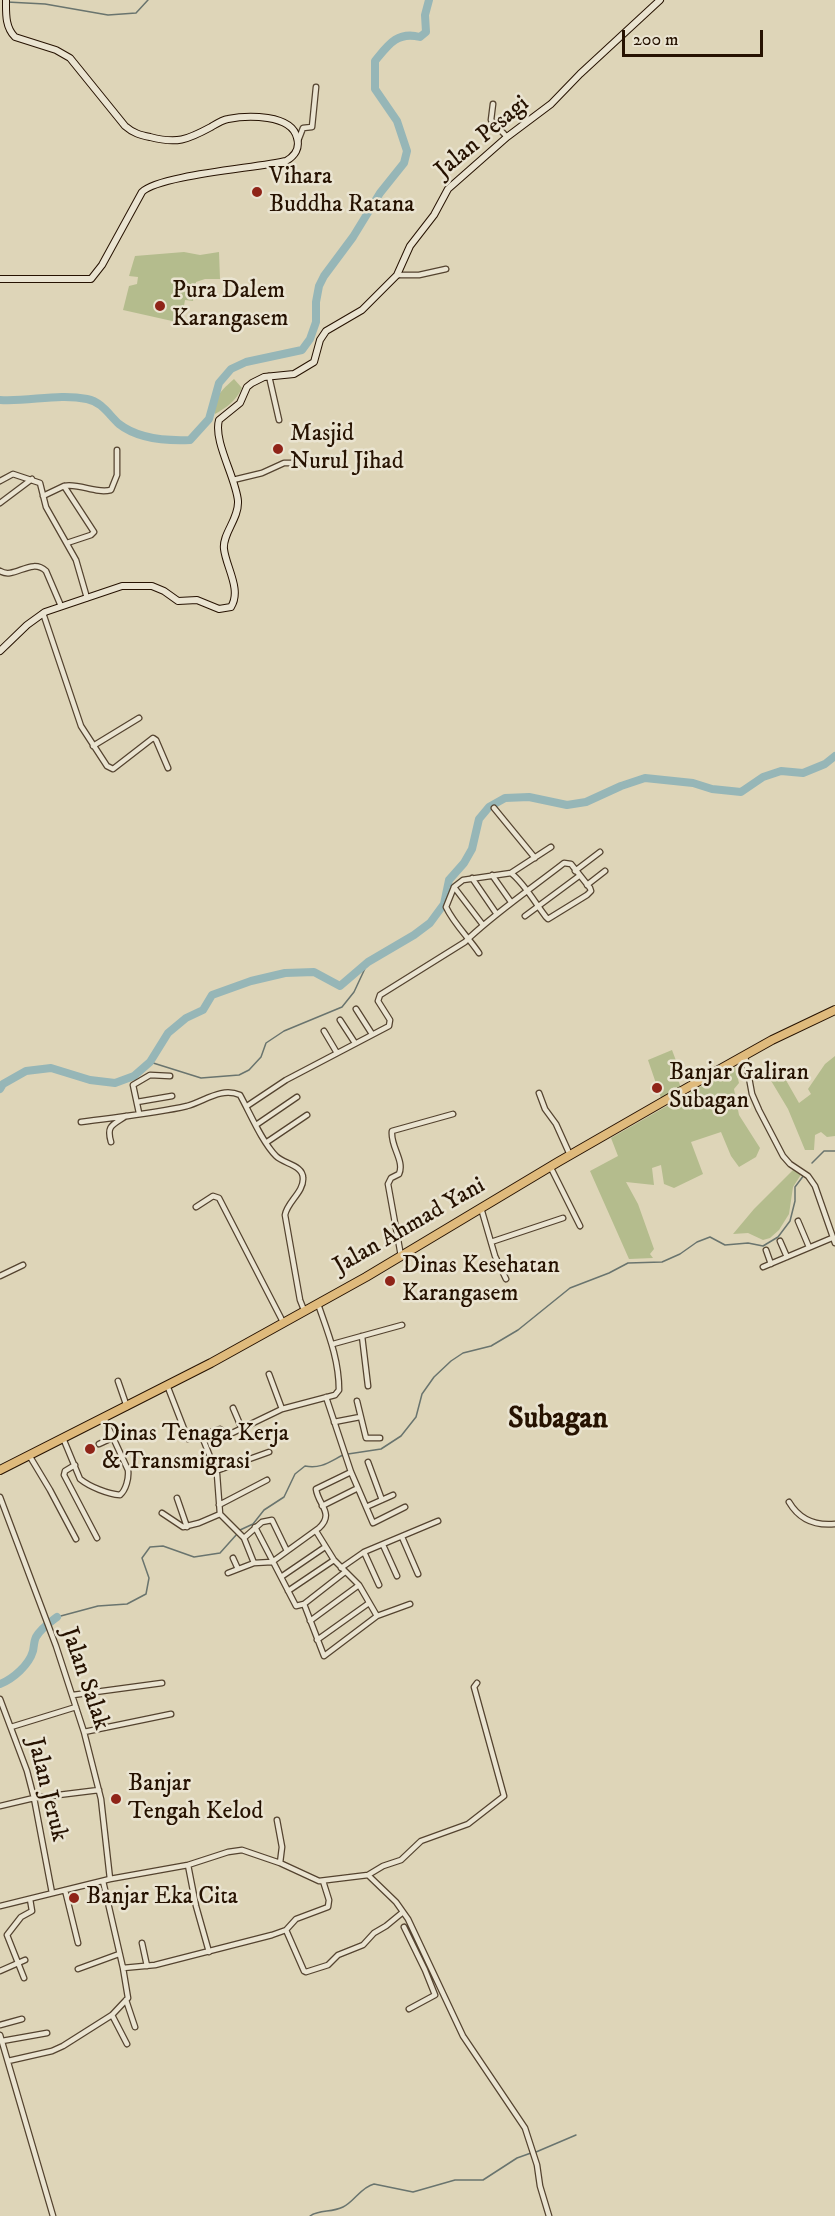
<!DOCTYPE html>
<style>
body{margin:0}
#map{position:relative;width:835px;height:2216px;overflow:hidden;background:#ded5b8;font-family:"IM FELL DW Pica",serif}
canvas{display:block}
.scale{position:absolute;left:622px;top:30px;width:141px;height:27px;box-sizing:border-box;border:3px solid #261201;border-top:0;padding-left:8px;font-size:18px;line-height:21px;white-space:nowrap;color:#261201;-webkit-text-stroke:4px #eae4d1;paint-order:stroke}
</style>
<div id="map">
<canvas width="835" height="2216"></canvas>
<div class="scale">200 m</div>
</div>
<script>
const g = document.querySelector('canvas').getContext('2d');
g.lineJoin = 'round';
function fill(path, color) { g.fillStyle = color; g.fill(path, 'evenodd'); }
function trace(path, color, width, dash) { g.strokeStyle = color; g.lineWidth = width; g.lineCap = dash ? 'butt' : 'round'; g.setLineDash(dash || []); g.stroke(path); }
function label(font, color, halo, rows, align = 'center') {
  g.font = font + ' "IM FELL DW Pica",serif'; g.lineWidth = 5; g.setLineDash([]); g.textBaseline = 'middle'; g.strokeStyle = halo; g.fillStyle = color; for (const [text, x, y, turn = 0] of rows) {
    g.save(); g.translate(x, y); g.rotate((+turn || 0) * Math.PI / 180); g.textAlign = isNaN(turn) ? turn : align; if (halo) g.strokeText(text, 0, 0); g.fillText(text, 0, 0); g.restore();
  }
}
fill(new Path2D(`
 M184 252 200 255 219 252 220 279H205L196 282 193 301 185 300 181 323 123 310 129 286 137 284 138 277 129 276 135 256Z
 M234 379 242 388C236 401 227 407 215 414 212 398 222 390 234 379Z
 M672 1050 678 1066 674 1068 682 1091 662 1101 648 1060Z
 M835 1056V1136L827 1137 821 1132 815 1135 814 1150H805L788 1109 767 1074 783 1075 799 1103 811 1094 808 1089 825 1064Z
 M735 1067 739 1083 734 1089 739 1115 760 1148 756 1157 739 1167 731 1156 721 1132 691 1142 703 1174 674 1188 664 1184 661 1165 652 1168 654 1185 626 1182 638 1204 654 1249 650 1254 653 1258 629 1259 590 1171 618 1156 611 1138Z
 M795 1168 802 1173 793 1187 789 1214 779 1230 770 1238 763 1240 748 1233 733 1234 754 1209Z`), '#b4bc8d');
trace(new Path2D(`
 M7 2 45 4 108 15 136 13 148 0
 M150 1062 201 1078 239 1075 249 1070 261 1057 266 1043 284 1031 342 1007 354 992 368 962
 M812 1163 824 1151H835
 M348 1454 381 1449 401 1436 416 1417 422 1394 434 1377 451 1361 463 1353 491 1346 518 1330 570 1288 609 1273 628 1263 662 1262 680 1254 697 1242 710 1237 725 1245 748 1243 763 1246 778 1237 790 1221 795 1201V1187L804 1175
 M240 1530 253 1524 264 1510 284 1497 295 1474 305 1466C321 1469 329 1462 343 1455
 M57 1617 98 1606 127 1604 146 1594 149 1578 142 1558 150 1547 163 1546 194 1557 220 1553 237 1534
 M536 2152 576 2135
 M310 2216C320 2209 331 2213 343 2207 354 2202 361 2187 374 2184L413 2192 455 2180H483L517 2158 531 2153`), '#69746e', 1.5);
trace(new Path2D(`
 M0 400C29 402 58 393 87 399 102 402 109 415 119 424 138 439 166 441 190 440L209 419 219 383 231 369 246 362 302 350 310 339 316 322V302L319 286 324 276 353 237 380 193 404 163 407 151 397 121 375 89V61C388 45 397 31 420 37L426 32 425 15 429 0
 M0 1089 3 1084 26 1071 51 1068 90 1080 115 1083 134 1076 150 1062 168 1033 186 1018 203 1010 212 995 251 981 285 973 314 972 340 986 368 962 414 935 430 923 444 904 449 880 464 863 472 849 479 819 489 807 505 798 529 797 567 805 586 802 621 786 645 778 693 783 712 789 741 792 763 777 781 771 803 773 825 764 835 756
 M0 1684C13 1679 29 1665 33 1651 34 1646 34 1641 36 1637 41 1628 49 1623 57 1617`), '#96b6b7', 8);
const street = new Path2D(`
 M493 104 491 120 507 137
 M298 141 303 128 312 127 316 87
 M397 275H419L446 269
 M269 376 279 420
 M233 480 262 473 284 463H317
 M0 481 13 474 40 483 46 507 76 560 87 598
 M43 496 64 486
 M0 503 32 479
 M67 543 91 535 94 532 64 486C80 483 95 494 111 490L117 475V450
 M0 571C14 580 31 557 46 571L61 606
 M43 613 81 726 107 766 113 769 153 738 156 740 168 768
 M93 746 139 718
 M494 808 535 858
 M575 871 600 852
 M511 873 551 847
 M492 875 511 902
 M472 878 496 913
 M587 885 605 871
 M454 887 483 925
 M525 916 579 876
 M356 1009 372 1034
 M340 1020 355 1043
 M324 1031 337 1053
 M745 1056 752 1094 759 1110 783 1156 790 1164 808 1176 815 1186 835 1243
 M539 1093 545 1109 556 1124 570 1155
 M137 1102 172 1096
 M247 1106 286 1080 389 1026 390 1020 378 1001 380 995 465 942 469 938C499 910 532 888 564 863L571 864 590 888 591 891 587 895 548 919 546 917C535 903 525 884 511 873L463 880 454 887 446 907C454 924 469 938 479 953
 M139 1113 133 1085 150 1075 170 1076
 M81 1122C116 1117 153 1114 187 1106 205 1101 221 1087 240 1095 250 1113 262 1142 276 1156 284 1164 303 1165 303 1178 304 1192 287 1202 285 1215L300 1300 304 1310
 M256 1125 297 1097
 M111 1142C106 1125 113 1125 126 1116
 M267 1142 307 1115
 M550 1166 580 1226
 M196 1207 213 1196 219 1198 283 1322
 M481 1208 495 1256 506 1279
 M798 1221 809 1247
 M780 1241 787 1257
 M491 1242 563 1218
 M766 1250 771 1264
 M401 1256 388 1184 391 1178 399 1174C405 1161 390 1146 392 1131L453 1114
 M763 1267 832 1238
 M0 1276 23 1265
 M362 1336 368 1386
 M333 1344 402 1325
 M269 1374 282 1409
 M118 1381 127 1407
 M167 1385 188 1439 220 1429 228 1435 282 1409 335 1395 339 1390C339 1359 328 1333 318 1304
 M326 1397 351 1472 373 1523 405 1507
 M357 1401 366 1438H380
 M233 1408 242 1429
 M334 1422 360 1417
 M201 1434 217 1474 220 1514 244 1538 254 1563
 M63 1438 80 1479C90 1487 108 1494 120 1495 126 1490 129 1478 128 1470L104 1418
 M99 1444 112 1438
 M29 1455 50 1490 76 1539
 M368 1462 382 1500
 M75 1465 65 1471 64 1475 97 1538
 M216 1471 269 1452
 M0 1497 56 1646 84 1732 101 1799 110 1879
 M177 1498 187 1527
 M789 1502C799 1519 815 1526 835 1524
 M219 1505 267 1480
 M322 1506 358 1488
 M366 1507 393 1495
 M162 1513 183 1527 199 1523 220 1514
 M255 1527 296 1606 304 1604 345 1572
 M316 1531 334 1560 359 1585 377 1616
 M402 1537 418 1574
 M244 1538 262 1522 272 1520 287 1551
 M383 1545 397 1576
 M364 1552 379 1585
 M233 1558 238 1569
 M341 1568 364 1552 438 1521
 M228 1573 254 1563 272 1562 319 1528C335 1513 318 1505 316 1489L351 1472
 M281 1577 325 1547
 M288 1591 334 1560
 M304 1604 324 1656 377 1616 410 1604
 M310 1621 359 1585
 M317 1640 369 1603
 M73 1695 162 1683
 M0 1699 27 1771 34 1798 52 1893
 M11 1727 76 1707
 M84 1732 171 1714
 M0 1806 34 1798 99 1790
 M277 1820 282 1847 280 1863
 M188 1865 196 1906 209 1952
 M368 1875 383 1866 401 1860 421 1841 468 1824 504 1796 474 1687 477 1683
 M103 1881 123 1968 155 1965 272 1935 286 1930 296 1919 328 1907 329 1900 323 1881
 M65 1890 78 1943
 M0 1906 110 1879 188 1865 228 1852 242 1850 280 1863 319 1881 368 1875 396 1902 408 1919 463 2036 525 2128 537 2165 540 2186 549 2216
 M404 1927 425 1970
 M286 1930 304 1971 306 1972 328 1965 338 1955 363 1945 374 1933 386 1926 403 1912
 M142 1943 147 1966
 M78 1969 119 1954
 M0 1971 25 1960
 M24 1978 7 1935 21 1917 32 1911 30 1899
 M126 2000 135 2027
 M409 2009 435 1995 425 1970
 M112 2015 127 2044
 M0 2025 22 2019
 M0 2035 53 2216
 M2 2041 47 2033
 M8 2061 52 2051 63 2046 112 2015 128 1998 123 1968`);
const secondary = new Path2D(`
 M0 279H91L102 265 142 192C159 175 257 168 286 161 295 156 300 148 297 138 292 114 247 115 228 119 222 120 216 124 211 127 187 140 177 144 150 137 140 135 133 133 125 126L70 58 56 50 15 37C5 27 6 13 6 0
 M0 651 27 625 45 612 122 586H152L164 591 178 601 197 600 219 609 231 607C242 590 226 567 224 549 222 534 239 519 238 501 236 478 213 441 219 420L240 403 247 387 252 383 264 377 294 374 314 362 320 340 326 331 362 310 397 275 410 246 434 215 448 189 507 137 551 104 580 74 660 0`);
const highway = new Path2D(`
 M0 1470 211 1363 366 1277 558 1162 706 1077 772 1040 835 1010`);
trace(street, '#54432f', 7);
trace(secondary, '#261201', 8);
trace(highway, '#261201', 10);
trace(street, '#eae4d1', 4.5);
trace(secondary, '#eae4d1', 6);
trace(highway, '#dfba7c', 8);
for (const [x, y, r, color] of [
 [257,192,6,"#8f2418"],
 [160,306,6,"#8f2418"],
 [278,449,6,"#8f2418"],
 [657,1088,6,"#8f2418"],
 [390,1281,6,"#8f2418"],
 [90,1449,6,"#8f2418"],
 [116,1799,6,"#8f2418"],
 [74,1898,6,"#8f2418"]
]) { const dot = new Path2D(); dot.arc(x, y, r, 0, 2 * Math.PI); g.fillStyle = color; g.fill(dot); trace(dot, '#eae4d1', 2); }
label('24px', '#261201', '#eae4d1', [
 ["Jalan Pesagi",483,138,-40],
 ["Jalan Ahmad Yani",410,1227,-30],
 ["Jalan Salak",84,1679,71],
 ["Jalan Jeruk",46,1790,76]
]);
label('24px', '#261201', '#eae4d1', [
 ["Vihara",269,178],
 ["Buddha Ratana",269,206],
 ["Pura Dalem",172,292],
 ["Karangasem",172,320],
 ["Masjid",290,435],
 ["Nurul Jihad",290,463],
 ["Banjar Galiran",669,1074],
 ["Subagan",669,1102],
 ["Dinas Kesehatan",402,1267],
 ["Karangasem",402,1295],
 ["Dinas Tenaga Kerja",102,1435],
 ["& Transmigrasi",102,1463],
 ["Banjar",128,1785],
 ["Tengah Kelod",128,1813],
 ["Banjar Eka Cita",86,1898]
], 'left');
label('bold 30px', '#261201', '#eae4d1', [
 ["Subagan",558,1421]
]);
</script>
